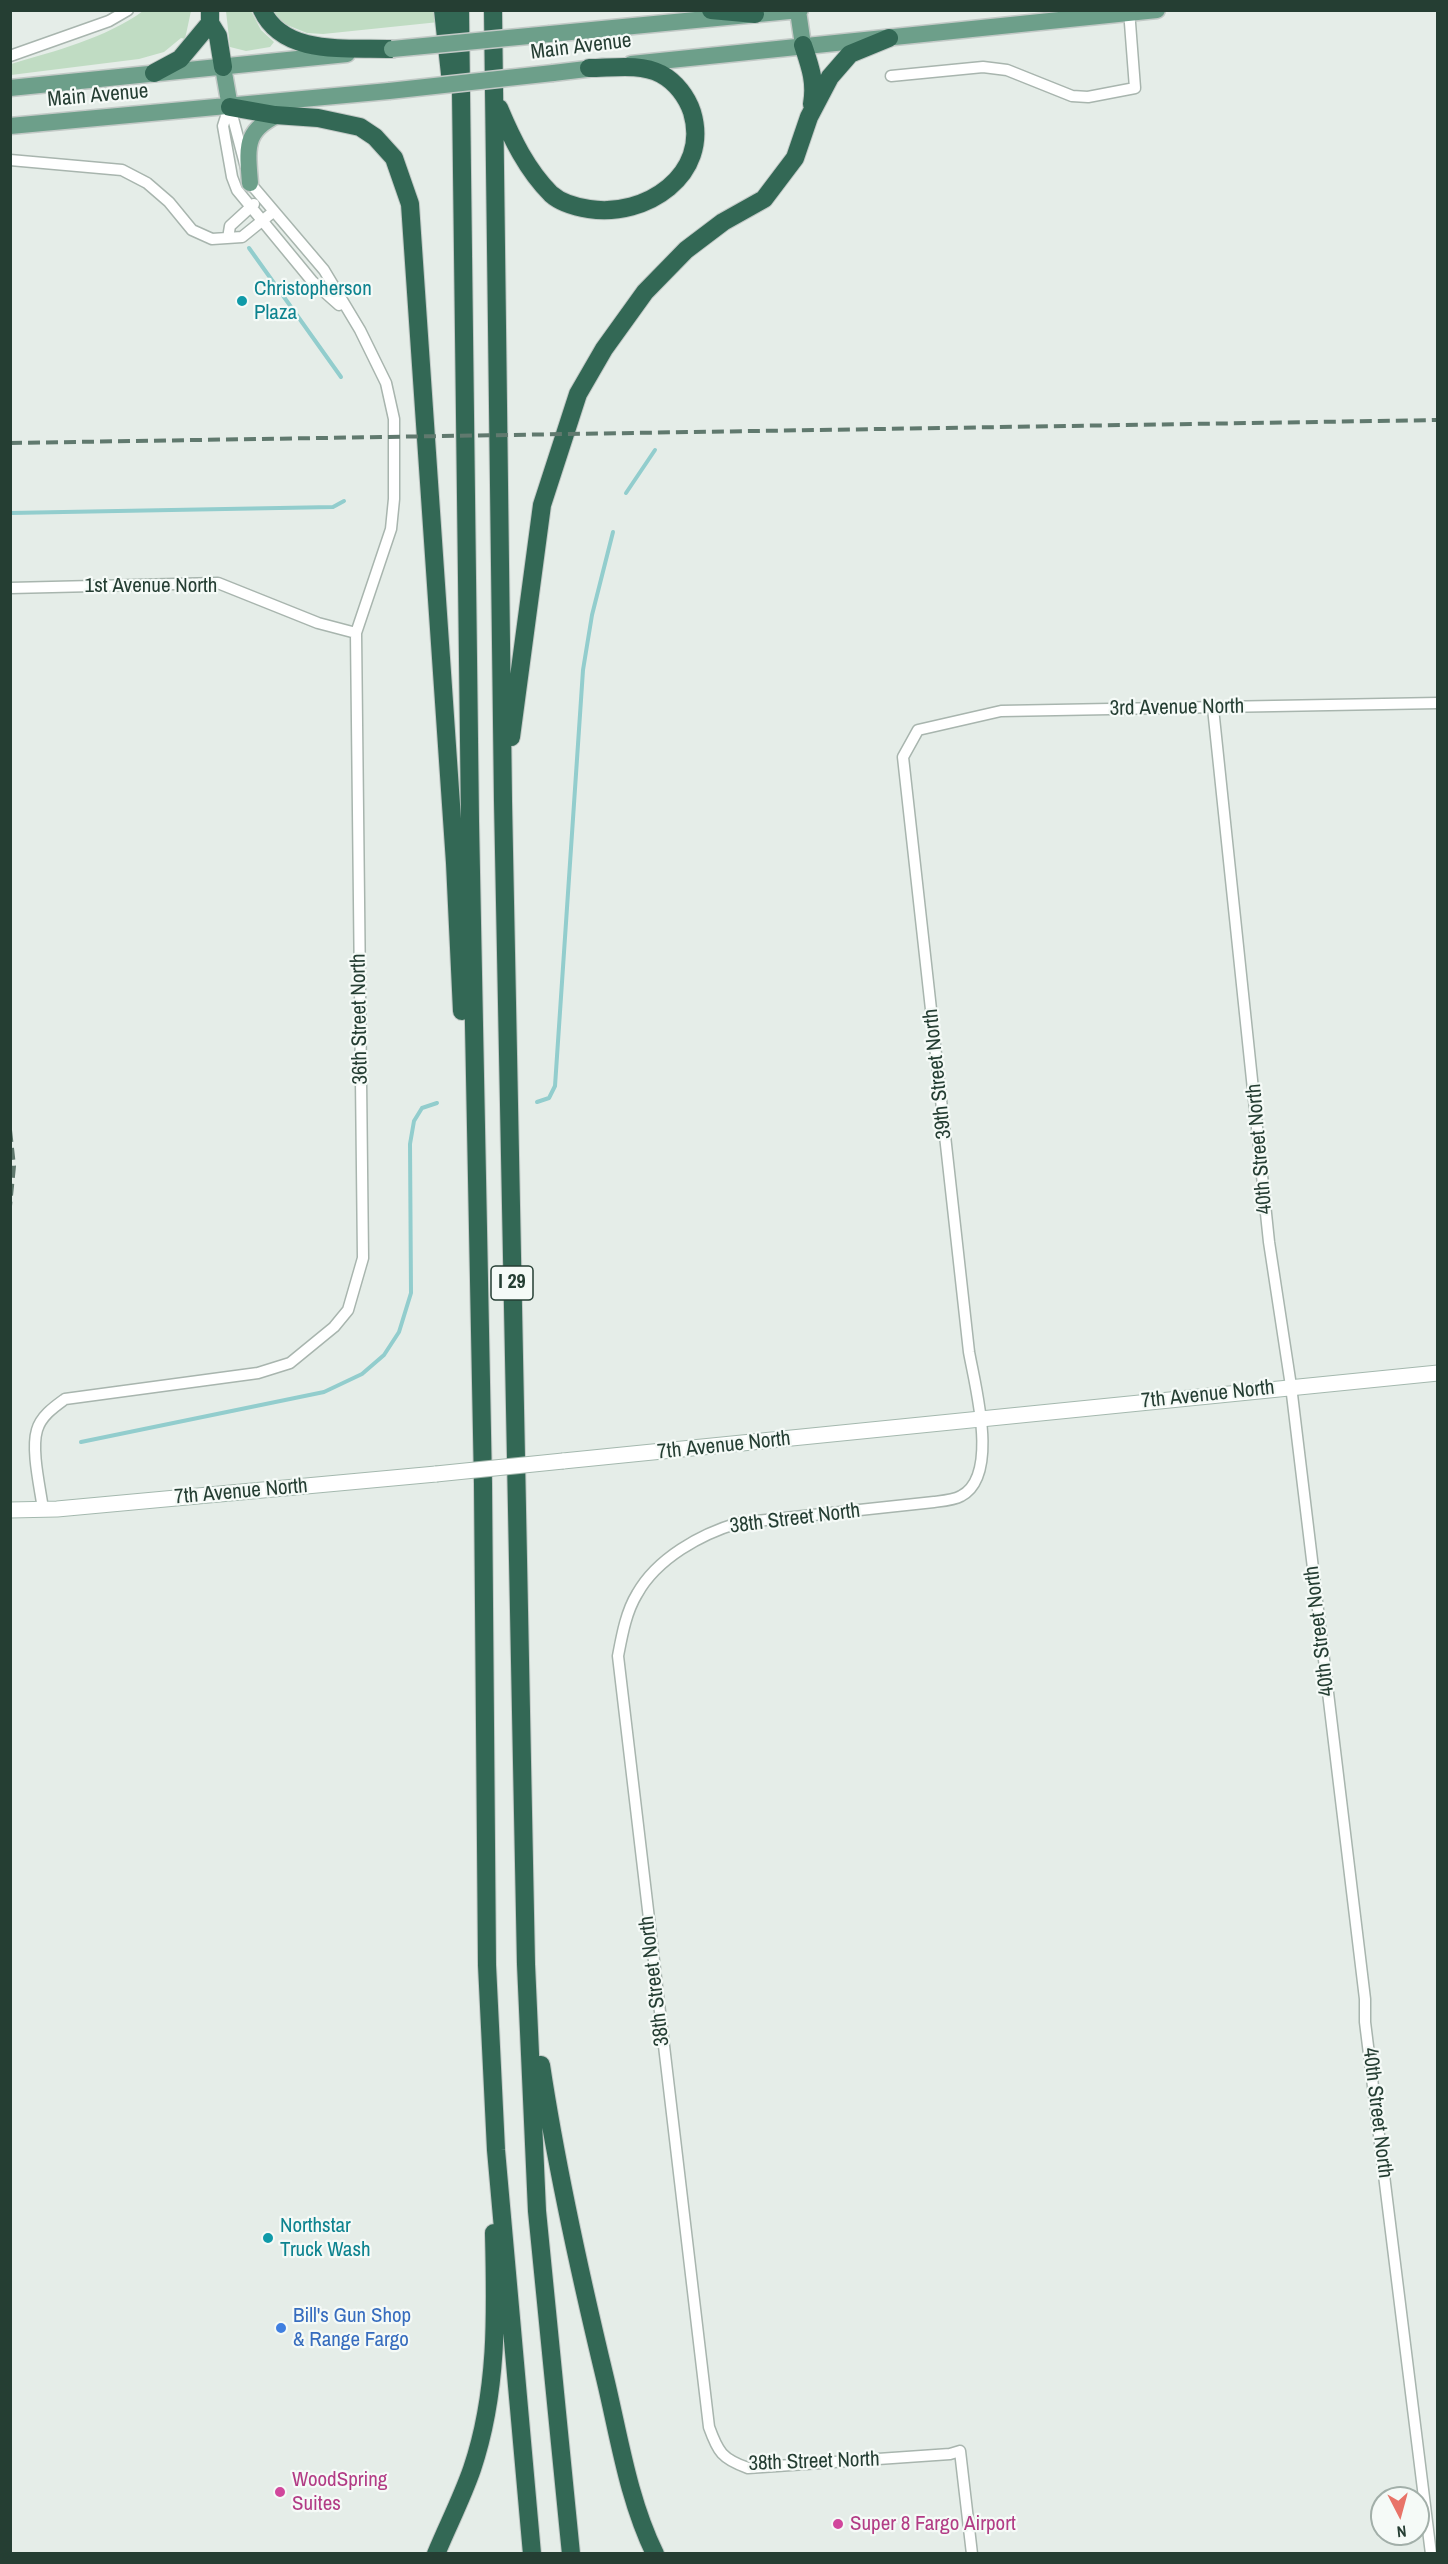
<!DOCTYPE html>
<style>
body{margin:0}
#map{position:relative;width:1448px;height:2564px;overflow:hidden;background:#e5ede8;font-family:"Archivo Narrow",sans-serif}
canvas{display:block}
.frame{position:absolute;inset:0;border:12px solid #253e33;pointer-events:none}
.north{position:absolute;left:1370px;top:2486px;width:60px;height:60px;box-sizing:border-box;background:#f5faf7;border:2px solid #a2afa9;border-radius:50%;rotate:174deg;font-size:16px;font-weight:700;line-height:24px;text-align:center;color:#253e33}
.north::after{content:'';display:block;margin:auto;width:21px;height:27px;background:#e87368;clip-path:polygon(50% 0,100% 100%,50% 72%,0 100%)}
</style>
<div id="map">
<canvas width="1448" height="2564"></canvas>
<div class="frame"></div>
<div class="north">N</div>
</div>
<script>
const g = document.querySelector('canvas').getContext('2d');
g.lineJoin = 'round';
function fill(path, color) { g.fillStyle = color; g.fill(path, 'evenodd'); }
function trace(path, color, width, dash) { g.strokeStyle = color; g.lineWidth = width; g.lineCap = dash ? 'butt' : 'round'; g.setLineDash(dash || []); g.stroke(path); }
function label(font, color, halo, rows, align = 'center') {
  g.font = font + ' "Archivo Narrow",sans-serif'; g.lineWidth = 4.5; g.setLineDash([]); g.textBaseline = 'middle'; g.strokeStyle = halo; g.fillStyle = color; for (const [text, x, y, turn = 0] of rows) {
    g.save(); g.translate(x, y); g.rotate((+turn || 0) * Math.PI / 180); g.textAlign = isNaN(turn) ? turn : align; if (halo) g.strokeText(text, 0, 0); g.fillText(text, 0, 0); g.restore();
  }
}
fill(new Path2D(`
 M143 11H191L185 39 181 38 164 52 139 59 11 75V64C55 51 106 38 143 11Z
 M226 11H251L261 30 274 42 270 47 246 51 230 47Z
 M268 11H438L439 22 323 34 307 33 287 25 282 28Z`), '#c0dcc3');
trace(new Path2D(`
 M249 248 341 377
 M626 493 655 450
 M10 513 333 507 344 501
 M537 1102 549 1098 555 1086 583 670 592 615 613 532
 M81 1442 324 1392 362 1374 384 1355 399 1332 411 1293 410 1144 414 1121 422 1108 437 1103`), '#92cdcd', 4);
const street = new Path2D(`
 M10 56 109 21 128 10
 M891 76 983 67 1007 70 1072 96 1088 97 1135 88 1129 10
 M229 107 223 126 232 177 237 190 312 281 339 305
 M10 160 122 170 147 183 169 202 192 230 212 239 242 237 273 212
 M228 238 230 226 254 204
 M10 588 218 583 318 623 356 633
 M1213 708 1269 1242 1291 1386 1365 1999V2022L1431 2554
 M43 1509C40 1487 31 1450 37 1430 41 1416 54 1407 65 1399L258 1373 290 1363 334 1327 348 1310 363 1258 356 633 391 529 394 499V419L386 383 360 330 324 270 250 183 230 107
 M972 2554 960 2451 950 2454 748 2468C722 2459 718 2452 709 2427L618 1656C622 1635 626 1612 637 1594 657 1558 701 1534 738 1523L934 1502C942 1501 954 1500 961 1496 1000 1476 975 1386 969 1352L903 757 918 730 1001 711 1438 703`);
const secondary = new Path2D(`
 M563 1461 1438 1373
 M10 1510 57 1509 436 1474`);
const primary = new Path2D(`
 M798 11 803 45
 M550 34 800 10
 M631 64 1157 10
 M223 67 230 107
 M553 73 603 67
 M10 88 347 54
 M10 126 389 91
 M250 183C247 145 244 129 284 112`);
const highway = new Path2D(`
 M262 10C284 57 349 47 392 49
 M443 10 451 83
 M460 10 470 821 483 1484 487 1965 496 2150 532 2554
 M493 10 503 801 526 1964 537 2211 571 2554
 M711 10 755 14
 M210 12V23L218 36 223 67
 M803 45C810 66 816 82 812 104
 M154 73 180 59 210 23
 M230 107 275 115 318 118 360 127 375 137 394 158 410 204 455 863 462 1011
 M499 108C512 139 527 170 551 194 561 203 576 207 589 209 645 218 711 175 692 112 687 97 676 82 661 74 640 63 612 68 589 68
 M511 737 542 505 578 394 604 349 645 292 686 250 723 222 764 199 795 158 809 117 830 77 850 54 889 38
 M541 2065C557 2171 580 2274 605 2378 619 2436 628 2499 655 2554
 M436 2554C448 2525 462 2498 472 2469 498 2392 496 2313 494 2233`);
trace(street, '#a8b5ae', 13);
trace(secondary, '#a4b8ae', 17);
trace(primary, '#c2c9c6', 19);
trace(highway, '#c2c9c6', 20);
trace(street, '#fff', 10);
trace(secondary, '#fff', 15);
trace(primary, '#6d9f8a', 16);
trace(highway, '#336855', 18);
trace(new Path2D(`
 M10 443 1438 420
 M10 1130 14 1166 10 1206`), '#60796e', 4, [12, 6]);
const secondaryBridge = new Path2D(`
 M436 1474 563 1461`);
const primaryBridge = new Path2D(`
 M392 49 550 34
 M389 91 553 73`);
trace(secondaryBridge, '#a4b8ae', 17, []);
trace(primaryBridge, '#c2c9c6', 19, []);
trace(secondaryBridge, '#fff', 15);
trace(primaryBridge, '#6d9f8a', 16);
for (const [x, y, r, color] of [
 [242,301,6,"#0f9aa8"],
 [268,2238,6,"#0f9aa8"],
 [281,2328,6,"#3f7fe0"],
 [280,2492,6,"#d1479c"],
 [838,2524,6,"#d1479c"]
]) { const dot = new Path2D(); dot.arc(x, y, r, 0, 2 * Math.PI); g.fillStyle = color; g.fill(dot); trace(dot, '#f5faf7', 2); }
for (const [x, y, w] of [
 [512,1283,42]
]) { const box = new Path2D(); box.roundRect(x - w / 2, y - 17, w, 34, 4.5); g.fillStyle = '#f5faf7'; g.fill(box); trace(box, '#253e33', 1.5); }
label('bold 20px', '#253e33', null, [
 ["I 29",512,1283]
]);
label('21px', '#253e33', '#f5faf7', [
 ["Main Avenue",581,47,-7],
 ["Main Avenue",98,96,-5],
 ["1st Avenue North",151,586],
 ["3rd Avenue North",1177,708,-1],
 ["36th Street North",360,1019,-91],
 ["39th Street North",938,1074,-96],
 ["40th Street North",1260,1149,-95],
 ["7th Avenue North",1208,1395,-6],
 ["7th Avenue North",724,1446,-6],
 ["7th Avenue North",241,1492,-5],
 ["38th Street North",795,1519,-7],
 ["40th Street North",1320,1631,-97],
 ["38th Street North",655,1981,-97],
 ["40th Street North",1377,2113,83],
 ["38th Street North",814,2462,-2]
]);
label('21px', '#0d838f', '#f5faf7', [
 ["Christopherson",254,289],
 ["Plaza",254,313],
 ["Northstar",280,2226],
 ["Truck Wash",280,2250]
], 'left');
label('21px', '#366cbe', '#f5faf7', [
 ["Bill's Gun Shop",293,2316],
 ["& Range Fargo",293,2340]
], 'left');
label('21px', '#b23c85', '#f5faf7', [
 ["WoodSpring",292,2480],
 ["Suites",292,2504],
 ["Super 8 Fargo Airport",850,2524]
], 'left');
</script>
